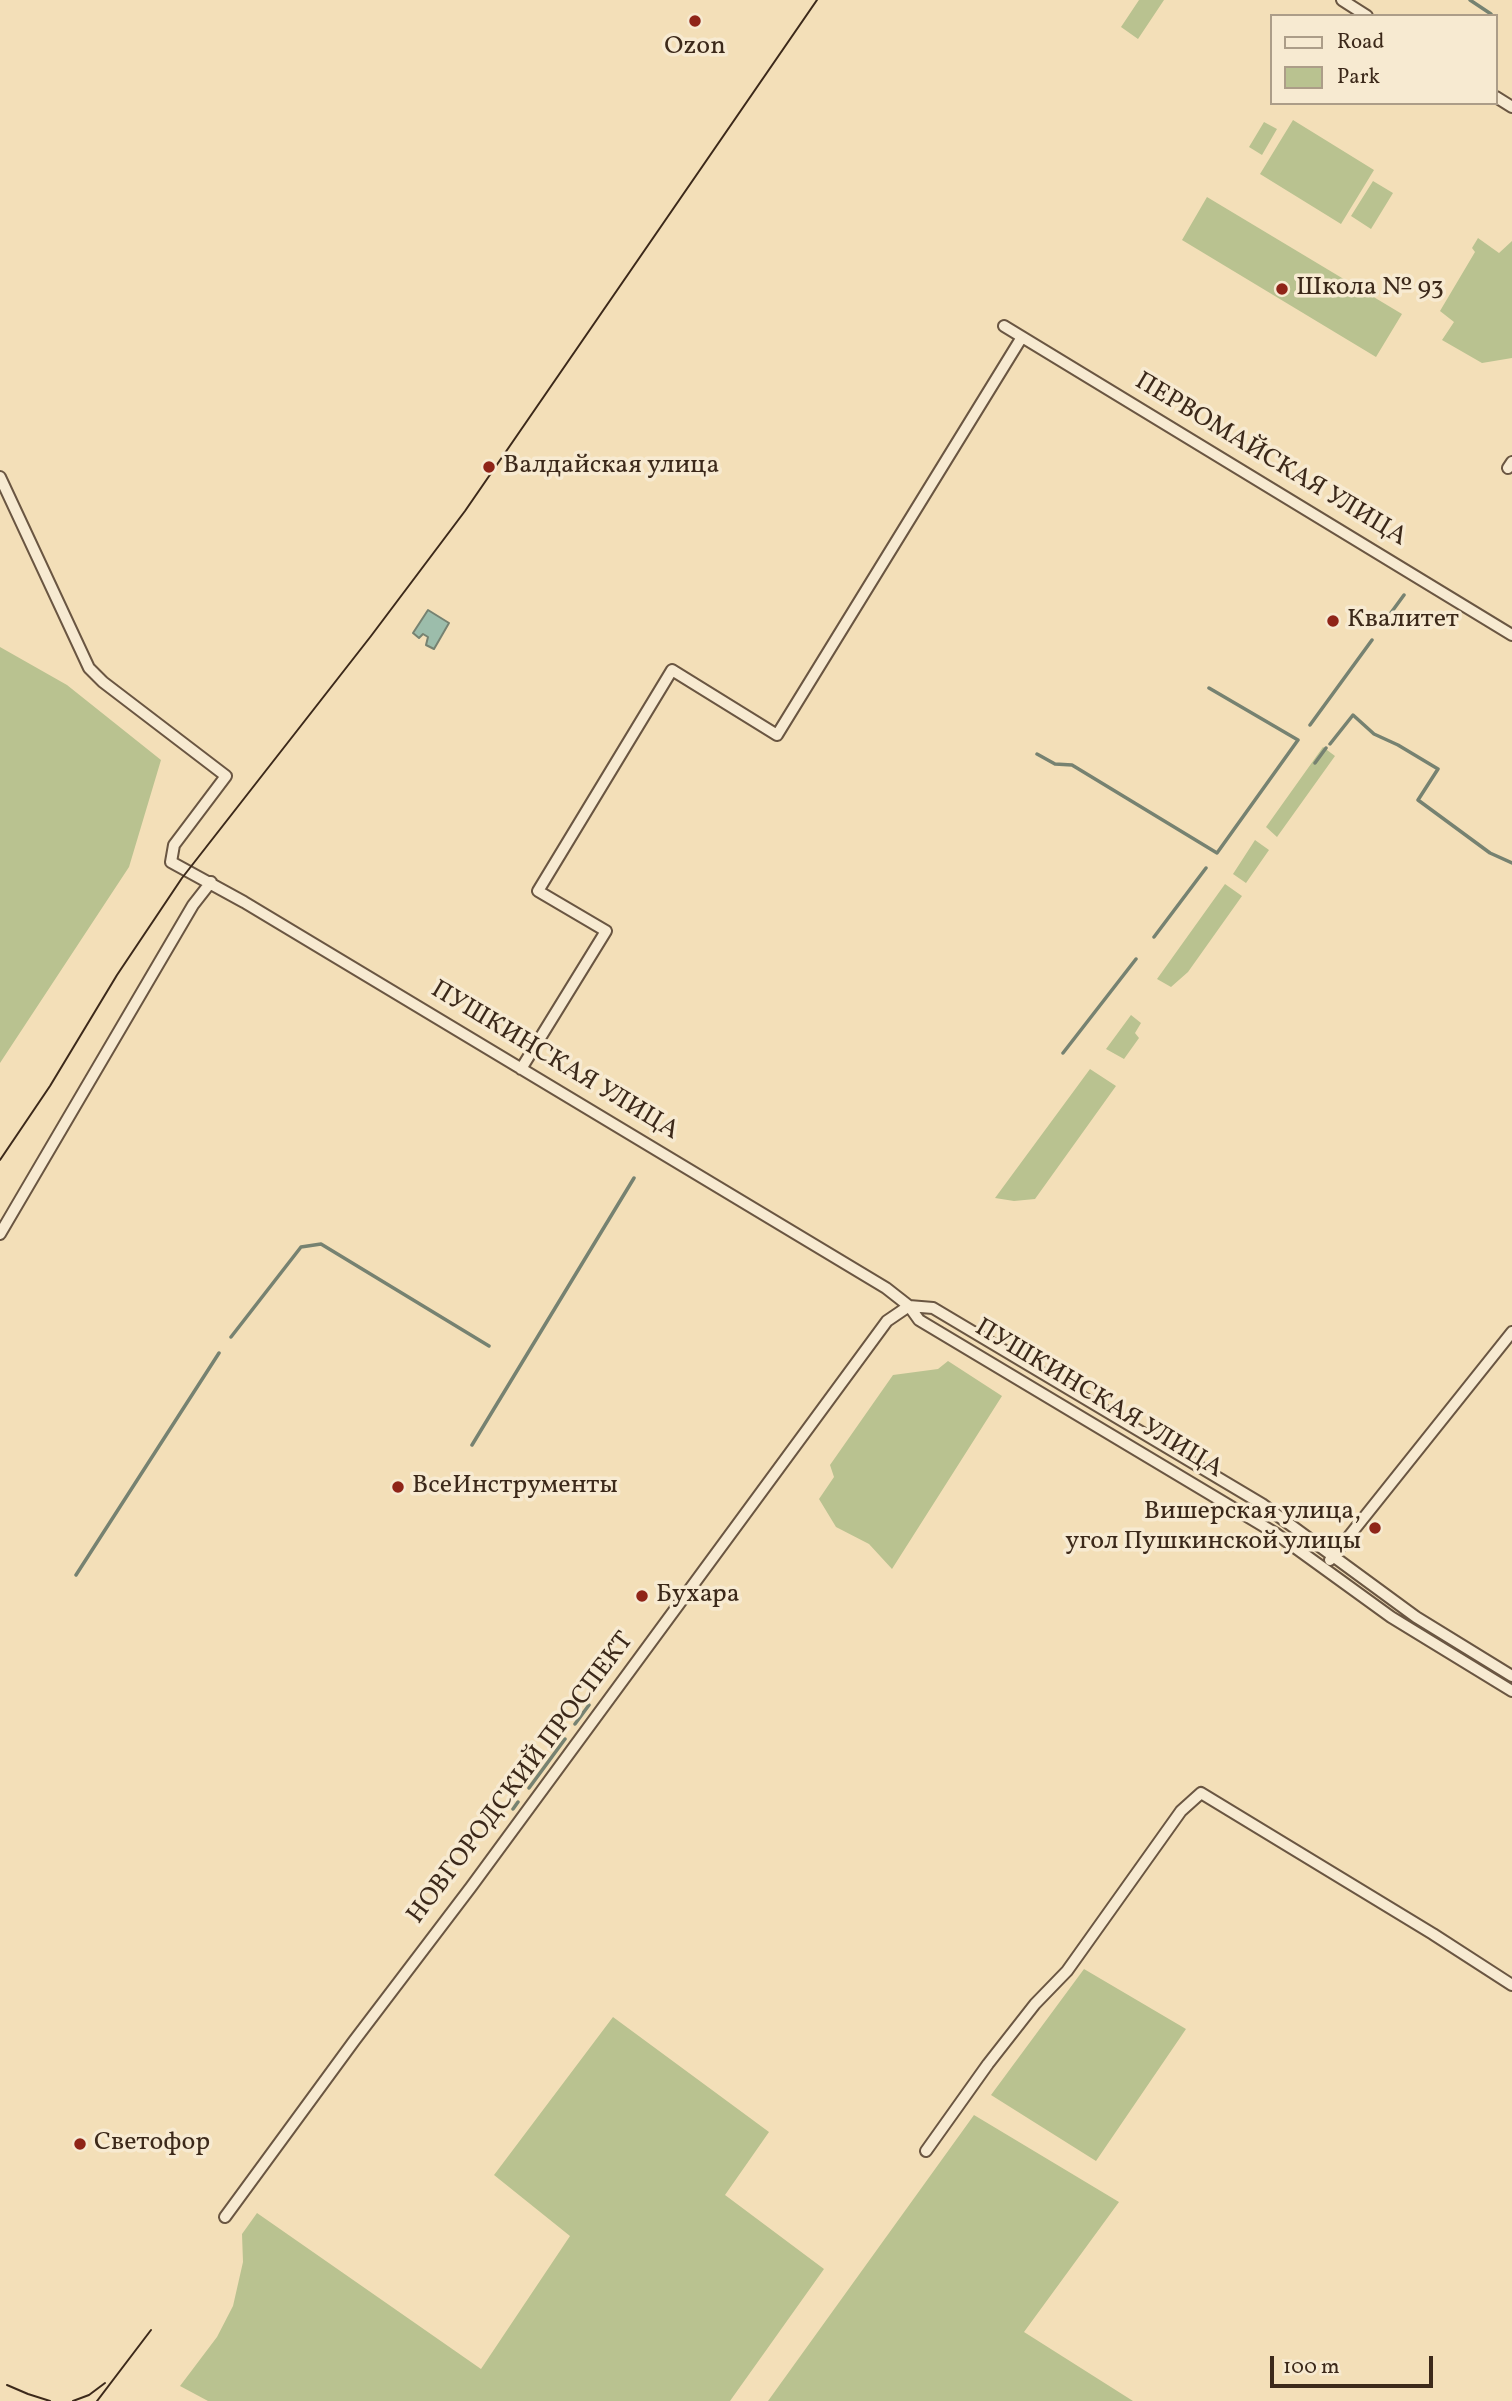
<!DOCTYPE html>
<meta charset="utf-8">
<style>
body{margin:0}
#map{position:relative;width:1512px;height:2401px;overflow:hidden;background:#f3dfb8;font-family:Vollkorn,serif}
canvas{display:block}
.legend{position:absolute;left:1270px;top:14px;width:228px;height:91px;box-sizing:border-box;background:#f7ead1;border:2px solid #ac9d88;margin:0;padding:9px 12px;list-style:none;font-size:21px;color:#3c291a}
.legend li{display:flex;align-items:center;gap:14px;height:35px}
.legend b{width:35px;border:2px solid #ac9d88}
.scale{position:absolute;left:1270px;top:2356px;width:163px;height:32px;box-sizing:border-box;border:4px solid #3c291a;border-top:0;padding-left:9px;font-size:21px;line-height:24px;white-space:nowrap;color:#3c291a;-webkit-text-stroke:5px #f7ead1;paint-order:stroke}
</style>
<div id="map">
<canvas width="1512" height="2401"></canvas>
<ul class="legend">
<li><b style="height:9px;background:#f7ead1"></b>Road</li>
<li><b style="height:19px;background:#b9c290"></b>Park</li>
</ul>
<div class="scale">100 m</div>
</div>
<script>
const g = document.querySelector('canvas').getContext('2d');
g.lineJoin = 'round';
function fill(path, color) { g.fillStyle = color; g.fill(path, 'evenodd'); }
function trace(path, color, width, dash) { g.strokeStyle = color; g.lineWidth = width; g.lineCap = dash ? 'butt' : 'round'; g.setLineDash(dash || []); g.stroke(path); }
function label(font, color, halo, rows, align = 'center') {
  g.font = font + ' Vollkorn,serif'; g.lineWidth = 7; g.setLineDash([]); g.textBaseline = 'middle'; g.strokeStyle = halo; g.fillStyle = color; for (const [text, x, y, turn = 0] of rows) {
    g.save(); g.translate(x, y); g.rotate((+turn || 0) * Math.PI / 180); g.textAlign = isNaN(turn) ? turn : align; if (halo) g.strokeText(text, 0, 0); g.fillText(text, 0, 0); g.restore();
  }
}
fill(new Path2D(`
 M1139 0H1164L1138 39 1121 27Z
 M1293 120 1374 170 1341 224 1260 174Z
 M1264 122 1277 129 1262 155 1249 147Z
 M1373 181 1393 193 1371 229 1351 216Z
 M1207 197 1402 314 1376 357 1182 240Z
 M1478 238 1499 253 1512 241V358L1482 363 1442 340 1454 322 1440 311 1475 252 1472 248Z
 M0 647 67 685 161 760 129 867 0 1063Z
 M1323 747 1335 756 1277 837 1266 827Z
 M1255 840 1269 850 1246 883 1233 874Z
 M1225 884 1242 896 1188 972 1171 987 1157 979Z
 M1131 1015 1141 1023 1135 1033 1139 1038 1124 1059 1106 1049Z
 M1090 1069 1116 1086 1035 1199 1014 1201 995 1198Z
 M948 1361 1002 1396 892 1569 869 1544 836 1527 819 1499 834 1477 830 1465 893 1375 938 1369Z
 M1084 1969 1186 2029 1096 2161 991 2095Z
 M613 2017 769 2132 725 2195 824 2269 730 2401H208L180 2386 217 2337 233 2306 243 2262 242 2234 257 2213 481 2369 570 2236 494 2175Z
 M974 2115 1119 2202 1024 2332 1133 2401H768Z`), '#b9c290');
const water = new Path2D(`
 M428 610 449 623 434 649 426 645 428 637 423 634 419 638 413 633Z`);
fill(water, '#9cbdab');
trace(water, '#768271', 2);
trace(new Path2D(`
 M1470 0 1491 14
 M1382 625 1404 595
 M1310 725 1372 640
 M1330 744 1353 715 1374 734 1398 745 1438 769 1418 800 1490 853 1512 863
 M1037 754 1055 764 1072 765 1217 853 1298 740 1209 688
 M1315 763 1326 748
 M1154 937 1206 868
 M1063 1053 1136 959
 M231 1337 301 1247 321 1244 489 1346
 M472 1445 634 1178
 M76 1575 219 1353
 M575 1724 589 1705
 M529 1788 565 1739
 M513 1809 518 1802`), '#768271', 3.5);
const street = new Path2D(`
 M1342 0 1367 16
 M1496 97 1512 107
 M1004 326 1512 635
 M1508 468 1512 462
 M0 477 89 668 103 682 226 776 174 845 171 862 244 902 886 1288 909 1306 919 1320 1275 1533 1391 1617 1512 1691
 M521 1069 606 931 538 891 672 670 777 735 1022 337
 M0 1234 193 905 211 882
 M909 1306 933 1308 1262 1504 1416 1617 1512 1676
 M1330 1560 1512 1332
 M926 2151 988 2064 1035 2004 1067 1971 1181 1811 1201 1793 1433 1934 1512 1985
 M225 2217 354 2041 471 1887 887 1321 909 1306`);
trace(street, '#6a5642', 14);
trace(street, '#f7ead1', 10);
trace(new Path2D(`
 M0 1160 50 1086 117 975 182 878 371 636 465 511 817 0
 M7 2385 28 2394 50 2401
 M73 2401 89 2395 105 2383
 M97 2401 151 2330`), '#3c291a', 2);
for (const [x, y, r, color] of [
 [695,21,7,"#8f2418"],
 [1282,289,7,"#8f2418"],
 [489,467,7,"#8f2418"],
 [1333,621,7,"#8f2418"],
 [398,1487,7,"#8f2418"],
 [1375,1528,7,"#8f2418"],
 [642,1596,7,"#8f2418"],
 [80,2144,7,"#8f2418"]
]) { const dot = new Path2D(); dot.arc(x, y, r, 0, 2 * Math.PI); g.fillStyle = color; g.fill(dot); trace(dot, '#f7ead1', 2.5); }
label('26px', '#3c291a', '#f7ead1', [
 ["Ozon",695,48,"center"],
 ["Школа № 93",1296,289],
 ["Валдайская улица",503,467],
 ["Квалитет",1347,621],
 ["ВсеИнструменты",412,1487],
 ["Вишерская улица,",1361,1513,"right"],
 ["угол Пушкинской улицы",1361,1543,"right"],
 ["Бухара",656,1596],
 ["Светофор",94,2144]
], 'left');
label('26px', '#3c291a', '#f7ead1', [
 ["ПЕРВОМАЙСКАЯ УЛИЦА",1270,461,31],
 ["ПУШКИНСКАЯ УЛИЦА",554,1062,31],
 ["ПУШКИНСКАЯ УЛИЦА",1098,1400,31],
 ["НОВГОРОДСКИЙ ПРОСПЕКТ",522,1779,-53]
]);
</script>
